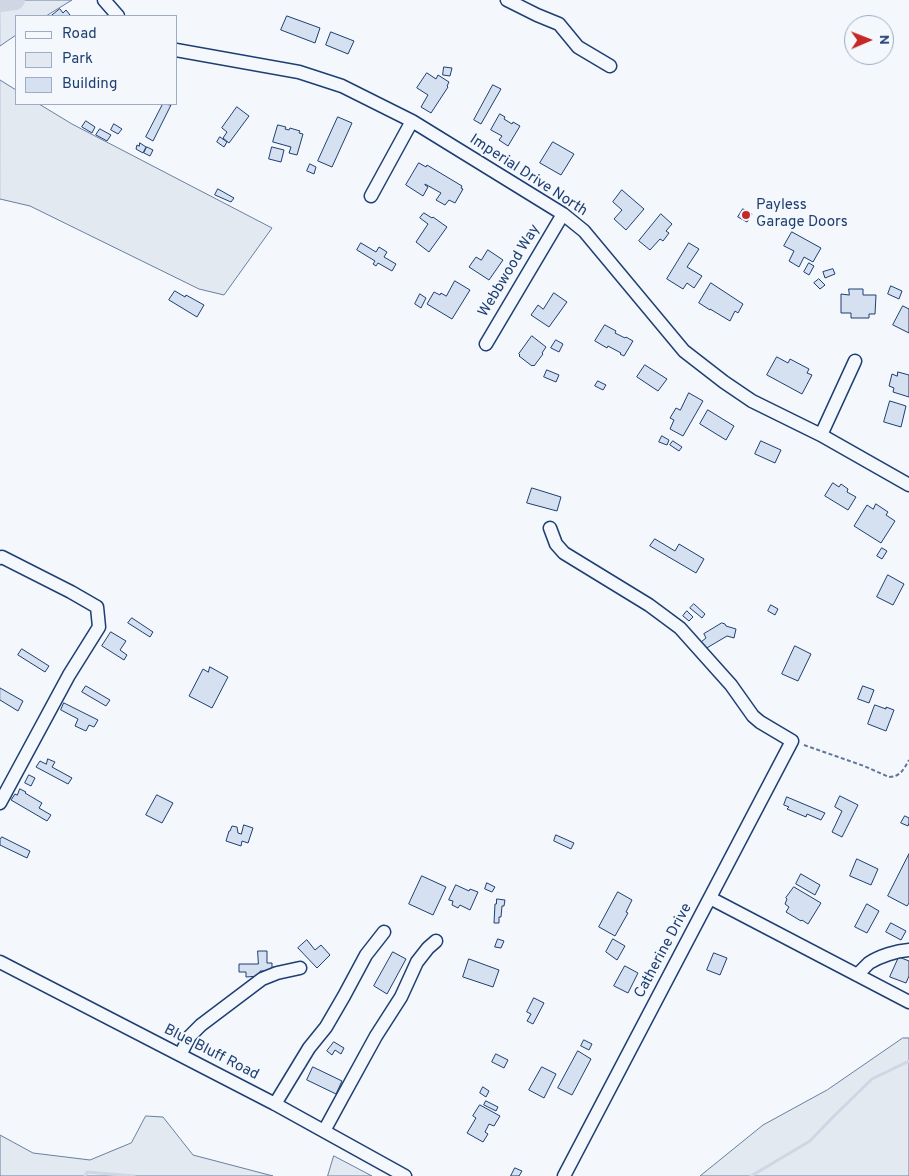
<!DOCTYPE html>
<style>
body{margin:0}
#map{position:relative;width:909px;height:1176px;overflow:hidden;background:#f4f7fb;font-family:Overpass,sans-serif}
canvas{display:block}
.legend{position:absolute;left:15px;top:15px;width:162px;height:90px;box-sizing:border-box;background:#f4f7fb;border:1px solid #9eadc5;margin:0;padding:6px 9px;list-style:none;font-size:15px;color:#1d3f73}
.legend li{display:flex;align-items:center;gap:10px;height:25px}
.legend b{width:25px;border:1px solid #9eadc5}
.north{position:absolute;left:844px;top:15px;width:50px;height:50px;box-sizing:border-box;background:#f4f7fb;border:1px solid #9eadc5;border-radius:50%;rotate:89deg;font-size:14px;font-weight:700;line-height:20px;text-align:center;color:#1d3f73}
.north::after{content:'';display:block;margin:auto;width:18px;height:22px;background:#c62828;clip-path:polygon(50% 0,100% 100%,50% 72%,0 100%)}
</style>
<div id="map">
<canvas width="909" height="1176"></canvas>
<ul class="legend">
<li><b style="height:6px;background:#f4f7fb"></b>Road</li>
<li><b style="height:14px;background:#e3e9f0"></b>Park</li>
<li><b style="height:14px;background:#d5e0f0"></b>Building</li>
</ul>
<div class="north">N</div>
</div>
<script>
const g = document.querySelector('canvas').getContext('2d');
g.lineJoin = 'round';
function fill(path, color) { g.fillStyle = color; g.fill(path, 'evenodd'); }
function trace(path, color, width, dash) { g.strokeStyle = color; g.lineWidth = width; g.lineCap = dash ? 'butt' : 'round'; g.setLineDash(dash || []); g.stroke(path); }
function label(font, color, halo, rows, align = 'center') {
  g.font = font + ' Overpass,sans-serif'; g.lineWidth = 4; g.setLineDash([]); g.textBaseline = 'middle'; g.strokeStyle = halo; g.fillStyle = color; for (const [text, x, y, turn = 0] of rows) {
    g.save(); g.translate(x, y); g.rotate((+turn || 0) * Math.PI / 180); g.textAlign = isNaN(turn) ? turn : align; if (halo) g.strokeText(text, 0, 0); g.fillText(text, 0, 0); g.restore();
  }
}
const green = new Path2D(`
 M0 0H72L46 16H16V35L0 46Z
 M0 80 16 90V104H39L72 124 272 228 224 295 199 289 30 206 0 199Z
 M903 1038H909V1176H700L763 1125 827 1090Z
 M146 1116 163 1117 193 1155 273 1176H0V1135L33 1153 90 1160 131 1143Z
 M334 1156 372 1176H328Z`);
fill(green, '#e3e9f0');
trace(green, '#687fa3', 1);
trace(new Path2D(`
 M85 1176 87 1172 134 1176
 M751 1176 810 1141 832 1118 872 1079 909 1061`), '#cfd7e4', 3);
trace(new Path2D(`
 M0 2 15 0`), '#cfd7e4', 20);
const building = new Path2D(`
 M60 9 63 13 66 10 70 15 68 16H51Z
 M287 16 320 28 315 43 281 30Z
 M331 32 354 41 348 54 326 45Z
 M444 67 452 68 450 76 443 75Z
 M427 73 436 79 438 75 449 82 447 86 448 87 431 113 421 107 428 95 417 88Z
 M493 85 501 89 481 124 474 120Z
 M163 104 171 105 153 141 146 137Z
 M237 107 249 116 229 143 223 138 227 132 222 128Z
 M500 114 505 117 504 119 512 124 513 122 520 126 508 146 499 140 502 136 491 130Z
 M338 117 352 123 332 167 318 161Z
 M86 121 95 127 92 133 82 127Z
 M114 124 122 129 118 134 111 130Z
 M278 125 286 127 285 129 289 130 290 128 300 131 299 133 303 134 297 155 289 153 291 147 273 142Z
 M100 129 111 135 107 141 96 135Z
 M220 137 227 142 224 147 217 142Z
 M553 142 574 154 561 175 540 163Z
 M140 143 146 147 143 153 136 149 137 145 139 146Z
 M147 147 153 150 150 156 144 153Z
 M272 147 284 150 281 162 269 159Z
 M419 163 426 167 427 165 462 186 461 188 463 189 455 203 449 200 445 205 436 200 441 193 425 184V185L428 187 423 196 406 185Z
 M310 164 316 167 314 174 307 171Z
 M218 189 234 198 231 202 215 195Z
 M622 190 644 209 626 230 614 219 622 210 613 202Z
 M743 209 752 214 747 222 738 217Z
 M424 213 432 218 433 217 447 227 429 252 416 242 428 224 420 218Z
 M661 214 672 224 666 231 669 233 663 241 660 239 650 250 639 241Z
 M792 232 821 248 813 262 804 257 799 267 789 261 794 251 784 246Z
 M361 243 376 252 379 247 387 252 384 257 396 264 392 271 378 263 376 266 373 264 375 261 357 250Z
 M689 243 699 249 687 267 702 276 694 288 687 283 683 289 667 279Z
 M488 250 503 260 489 280 469 267 476 257 481 260Z
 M809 263 814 266 809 275 804 272Z
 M833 269 835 274 825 278 823 272Z
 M819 279 825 285 820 289 814 283Z
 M455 281 470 290 452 319 427 304 434 292 440 295 441 293 446 296Z
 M711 283 743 304 738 313 735 311 730 321 710 309V310L699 303Z
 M891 286 902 291 899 299 888 294Z
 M849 289H863V295H876L875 314H869V318H851V313H841V294L849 295Z
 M175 291 185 297 186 295 204 305 197 317 169 300Z
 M554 293 567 302 549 327 531 315 538 305 543 309Z
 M420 294 426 298 421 308 415 304Z
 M903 306 909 309V333L893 325Z
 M605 325 616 331 615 333 625 338 626 337 633 341 624 356 620 354 621 353 608 346 607 348 595 341Z
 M532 336 546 347 542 353 543 354 534 366 533 365 532 366 519 356 520 355 519 354Z
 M556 340 563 344 559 352 551 348Z
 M777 357 788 363 790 359 809 369 807 373 812 375 802 394 767 375Z
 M645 365 667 379 658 391 637 377Z
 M547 370 559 375 556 382 544 377Z
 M898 372 909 375V397L893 392 894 388 889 386 892 374 897 376Z
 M598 381 606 385 603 390 595 386Z
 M689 393 703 401 683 436 670 429 674 420 670 418 676 408 680 410Z
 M890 401 906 406 901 427 884 422Z
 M708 410 734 426 726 440 700 424Z
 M662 436 669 440 667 445 659 442Z
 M673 441 682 447 679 451 670 445Z
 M761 441 781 450 775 463 755 454Z
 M833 483 839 487 841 484 848 489 847 492 856 497 848 510 825 496Z
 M532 488 561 497 557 511 527 503Z
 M876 504 888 512 886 515 895 521 881 543 854 526 867 505 873 509Z
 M655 539 675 551 679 544 704 559 696 573 650 546Z
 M882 548 887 551 882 559 877 556Z
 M888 575 904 584 893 605 877 597Z
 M694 604 705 614 702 618 690 608Z
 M771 605 778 609 775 615 768 611Z
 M687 611 693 617 689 621 683 616Z
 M132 618 153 632 150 637 128 623Z
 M722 623 725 624 726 626 736 629 734 638 727 636 705 649 701 642 706 638 704 634Z
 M111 632 126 641 120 650 127 655 124 660 102 646Z
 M795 646 811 654 798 681 782 674Z
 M22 649 49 666 45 672 18 655Z
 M210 667 228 677 212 708 189 696 203 669 208 672Z
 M86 686 110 700 106 706 82 692Z
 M863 686 874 690 869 703 858 699Z
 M0 688 23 701 18 711 0 700Z
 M64 703 98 720 94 727 89 725 86 731 75 726 78 719 61 710Z
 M875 705 886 709V707L894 710 886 731 868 724Z
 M48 759 55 762 52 767 72 778 68 784 36 767 40 761 46 764Z
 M29 775 35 778 31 786 25 783Z
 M20 789 26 792 25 793 42 803 39 808 51 815 47 821 11 800 15 794 17 795Z
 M157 795 173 803 162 823 146 815Z
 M840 796 858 805 842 837 832 832 842 811 835 807Z
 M787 797 825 813 821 820 807 814 806 817 787 809 789 807 784 805Z
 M905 816 909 818V823L908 826 901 823Z
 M244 825 253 828 248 843 242 841 241 846 226 841 229 831H230L232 826 237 827 238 833 241 834Z
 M556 835 574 843 571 849 554 841Z
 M2 837 30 851 27 858 0 845V840Z
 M909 854V903L907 906 888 896Z
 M857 859 878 869 871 885 850 876Z
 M801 874 820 885 815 895 796 884Z
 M422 876 446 887 433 915 409 904Z
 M487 883 495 887 492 892 485 889Z
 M456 885 469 891 470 889 478 892 470 910 460 905 458 908 452 905 453 901 449 900Z
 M794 887 821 903 808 924 802 920 801 921 786 912 789 907 785 904 787 899 786 898Z
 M618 892 632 900 626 912 628 913 615 936 599 927Z
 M497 899 505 900 504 906H502L501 917H499V923H494L495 904H496Z
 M867 904 879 911 867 933 855 927Z
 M891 923 906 931 901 940 886 932Z
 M498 939 504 941 501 948 495 947Z
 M613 939 625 946 617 960 606 952Z
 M307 940 315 950 321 945 330 955 317 968 298 948Z
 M258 951H267V963H272V971H260V976L246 977V972H239V964H258Z
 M393 952 406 959 387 994 374 986Z
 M714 953 727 958 720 975 707 970Z
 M899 957 909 961V976L906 983 890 977Z
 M469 959 499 970 493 987 463 977Z
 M625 966 638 973 628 993 614 986Z
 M534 998 544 1003 533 1024 527 1021 531 1014 527 1012Z
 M584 1040 592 1044 589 1050 581 1046Z
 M334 1042 344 1048 341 1054 335 1050 332 1055 327 1051Z
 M578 1051 591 1059 572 1095 558 1088Z
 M496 1054 508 1060 504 1068 492 1062Z
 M313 1067 342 1081 336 1094 307 1080Z
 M542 1067 556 1074 544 1098 529 1090Z
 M483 1087 489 1091 486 1097 480 1093Z
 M486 1101 498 1107 496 1111 484 1105Z
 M480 1105 500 1116 494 1126 489 1124 485 1132 488 1134 483 1142 467 1133 476 1118 473 1116Z
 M515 1168 522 1171 519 1176H511Z`);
fill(building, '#d5e0f0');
trace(building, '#1d3f73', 1);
const minor = new Path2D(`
 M104 0 118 16
 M507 0 537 15 559 24 578 47 610 66
 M176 50 299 72 342 86 412 121 563 214 584 231 684 351 724 382 752 401 821 435 909 485
 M371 196 412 121
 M486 344 563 214
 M821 435 855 361
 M550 528 556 544 564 553 649 605 680 628 731 685 753 716 760 722 792 741 564 1176
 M0 558 2 557 71 592 97 607 99 627 69 675 0 803
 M710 898 909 1002
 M0 962 275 1104 405 1176
 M857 975C861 971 865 967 869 963 880 956 896 951 909 950
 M180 1055 190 1036 201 1025 262 979 277 973 300 968
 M275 1104 309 1048 326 1027 344 996 366 955 384 932
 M324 1131 342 1098 376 1036 401 997 417 962 428 948 436 941`);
trace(minor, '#1d3f73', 15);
trace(new Path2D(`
 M804 745 864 766 889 777C900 777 904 769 909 760`), '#5e769c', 2, [4, 2.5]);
trace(minor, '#f4f7fb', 12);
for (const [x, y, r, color] of [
 [746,215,5,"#c62828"]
]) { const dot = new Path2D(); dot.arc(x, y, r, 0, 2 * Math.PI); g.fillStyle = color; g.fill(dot); trace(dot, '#f4f7fb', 2); }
label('15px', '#1d3f73', '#f4f7fb', [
 ["Imperial Drive North",528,176,33],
 ["Webbwood Way",510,271,-59],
 ["Catherine Drive",664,951,-62],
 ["Blue Bluff Road",211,1053,27]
]);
label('15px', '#1d3f73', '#f4f7fb', [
 ["Payless",756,206],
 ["Garage Doors",756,223]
], 'left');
</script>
